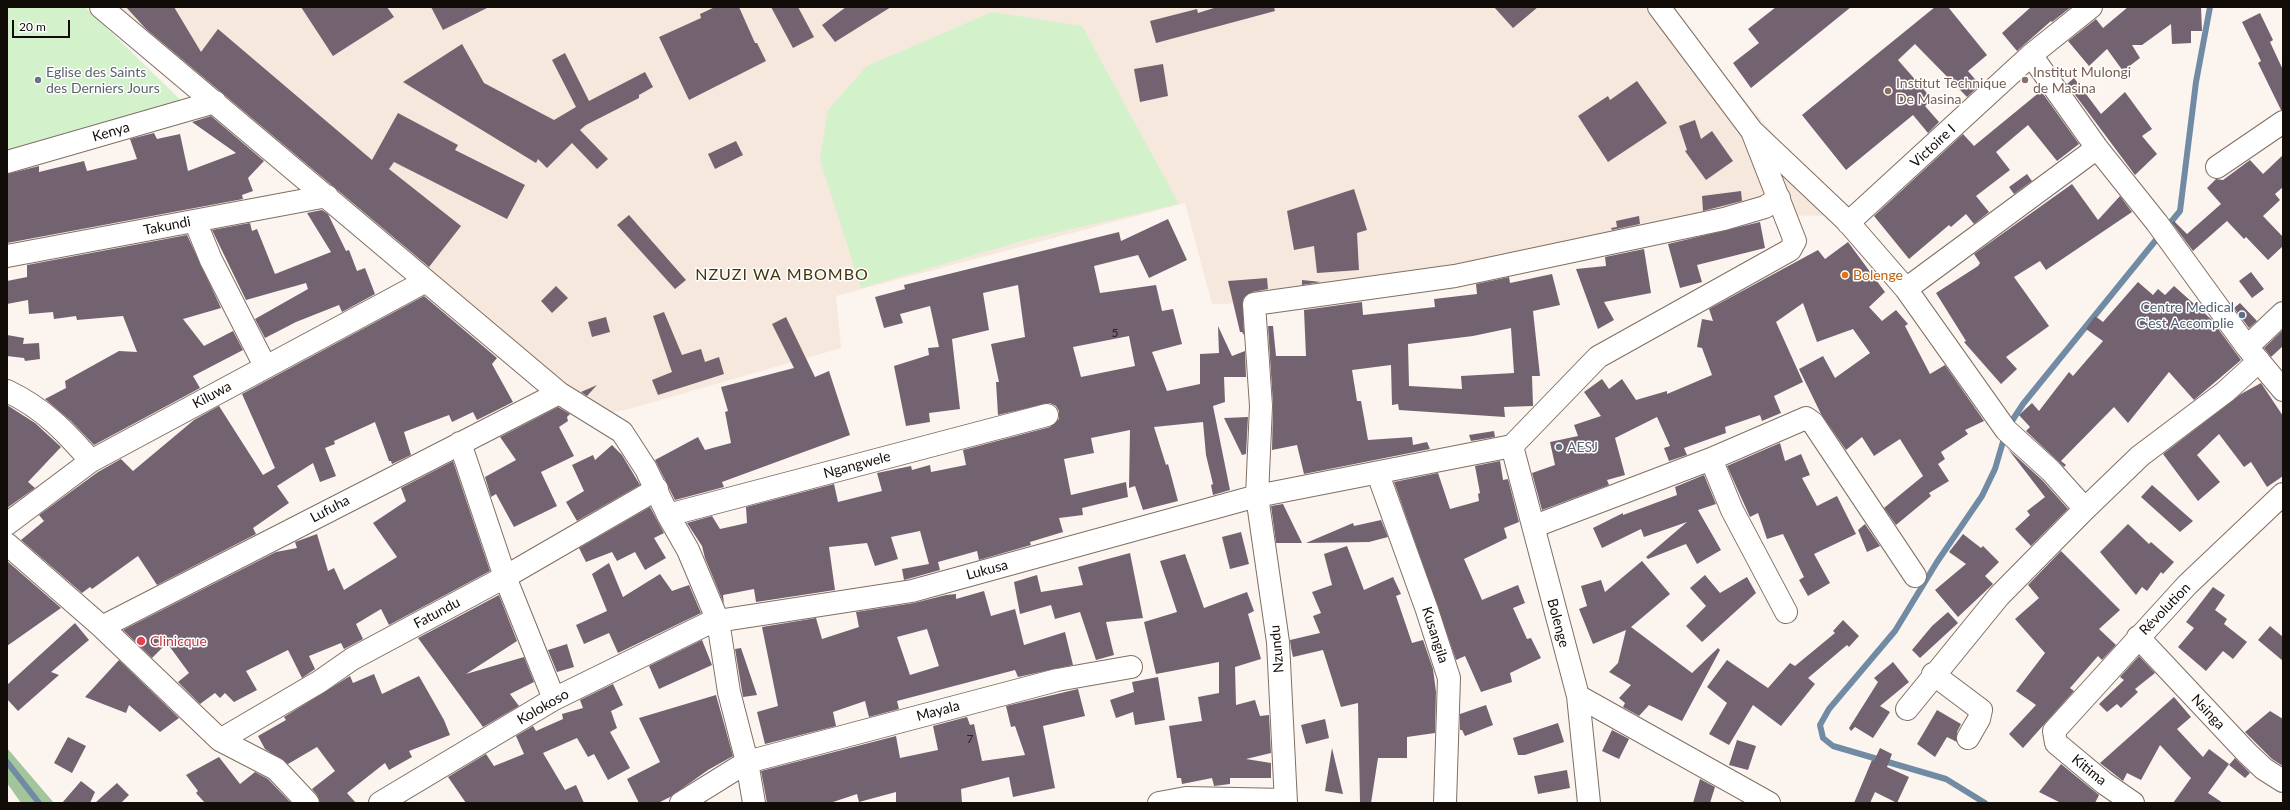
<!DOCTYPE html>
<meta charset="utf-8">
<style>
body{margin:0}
#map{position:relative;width:2290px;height:810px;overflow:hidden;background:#fcf4ef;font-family:Lato,sans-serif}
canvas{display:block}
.frame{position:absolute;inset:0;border:8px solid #120c08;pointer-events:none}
.scale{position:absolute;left:12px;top:20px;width:58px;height:18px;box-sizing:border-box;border:2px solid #120c08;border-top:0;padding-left:5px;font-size:12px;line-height:14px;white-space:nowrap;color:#120c08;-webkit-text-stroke:3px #fff;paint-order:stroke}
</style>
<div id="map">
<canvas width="2290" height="810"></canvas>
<div class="frame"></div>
<div class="scale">20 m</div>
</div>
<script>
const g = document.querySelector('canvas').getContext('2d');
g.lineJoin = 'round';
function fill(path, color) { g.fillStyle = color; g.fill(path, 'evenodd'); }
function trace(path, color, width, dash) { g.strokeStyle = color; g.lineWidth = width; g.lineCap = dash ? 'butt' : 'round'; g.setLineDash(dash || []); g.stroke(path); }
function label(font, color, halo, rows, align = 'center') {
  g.font = font + ' Lato,sans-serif'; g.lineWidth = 3; g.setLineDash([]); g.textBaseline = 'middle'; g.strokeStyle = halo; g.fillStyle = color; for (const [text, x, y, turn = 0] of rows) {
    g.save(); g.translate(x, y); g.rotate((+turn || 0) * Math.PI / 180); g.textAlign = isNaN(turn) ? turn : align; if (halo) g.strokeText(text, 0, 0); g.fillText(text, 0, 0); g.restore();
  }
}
fill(new Path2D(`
 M91 7H1668L1841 216 1770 215 1249 303 1212 304 1185 203 836 296 841 348 629 409 596 415Z`), '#f6e8dd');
fill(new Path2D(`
 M10 7H85L189 108 7 158V8Z
 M992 12 1082 26 1179 204 1029 239 861 288 820 160 828 110 867 66Z`), '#d3f2cb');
fill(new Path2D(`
 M7 748 54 803H21L7 783Z`), '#a3c59b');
trace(new Path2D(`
 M2166 228 2180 211 2196 82 2210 7
 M2008 427 2023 404 2160 235
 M7 762 39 803
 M1985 803 1946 779 1833 746 1823 738 1820 725 1829 709 1895 631 1937 562 1982 496 1995 469 2005 435`), '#718ba4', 6);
fill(new Path2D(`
 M126 7H174L201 52 218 29 372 160 398 113 458 145 455 150 525 185 507 219 394 162 389 169 461 226 429 267 146 29Z
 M301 7H387L394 17 333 56Z
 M431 7H489L443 30Z
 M715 7H739L755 43H757L766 61 689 100 659 37 701 18 700 14Z
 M771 7H798L814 37 793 48Z
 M846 7H891L835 42 822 25Z
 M1217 7H1274L1275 11 1156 43 1150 21 1197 9 1198 13Z
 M1494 7H1538L1513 28Z
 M1776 7H1851L1751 88 1733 63 1759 43 1748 29Z
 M1935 7H1948L1987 55 1968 71 1980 85 1967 97 1915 44 1898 60 1933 100 1925 106 1939 122 1928 133 1913 115 1846 170 1802 115Z
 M2031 7H2071L2052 22 2051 21 2017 51 2002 33Z
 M2128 7H2201L2202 31H2191V43L2172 44 2171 24 2142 45H2132L2140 58 2123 71 2107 49 2089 66 2068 41 2096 19 2103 28Z
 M2260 13 2273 40 2270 42 2283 70V110H2281L2258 63 2261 61 2242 22Z
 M462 44 484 83 554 120 576 107 552 60 565 53 589 101 645 72 653 87 639 95V98L586 125 580 130 608 159 597 169 572 143 547 168 538 159 536 163 403 82Z
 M1163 64 1168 96 1140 102 1134 69Z
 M2074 78 2101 114 2125 92 2152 129 2142 136 2157 154 2135 175 2067 84Z
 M1637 81 1667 123 1608 162 1578 116 1608 96 1610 100Z
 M2041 91 2079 144 2057 161 2028 125 1996 152 2010 170 1976 196 1989 212 1974 224 1966 214 1951 227 1949 225 1909 259 1874 216 1963 134 1974 146Z
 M211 116 264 161 248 178 253 191 242 195 243 199 7 243V174L39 166V172L84 161 87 171 137 159 130 139 154 133 157 139 180 134 188 171 236 153 192 122Z
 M1695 120 1701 139 1712 131 1733 161 1706 180 1685 151 1687 150 1679 126Z
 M736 141 743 155 715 169 708 154Z
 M2283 155V187L2275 194 2280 200 2263 216 2283 237V246L2268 260 2246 237 2244 239 2227 221 2193 251 2172 223 2174 221 2187 234 2221 204 2207 188 2216 179 2223 180 2250 160 2263 174Z
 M2027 174 2032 181 2014 194 2009 187Z
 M2072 184 2098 220 2120 196 2132 212 2046 270 2040 261 2014 277 2049 326 2006 357 2017 369 2001 384 1964 342 1966 341 1936 293 1978 266 1980 263 1974 254Z
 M1354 189 1367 230 1357 233 1359 270 1317 273 1314 246 1294 250 1287 211Z
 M1741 191 1742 201 1703 211 1702 196Z
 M322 210 328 214 346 251 349 250 357 271 365 268 375 294 342 312 339 305 296 322 265 338 255 319 308 289 306 283 246 300 212 230 250 223 252 231 257 229 275 274 331 252 307 213Z
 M629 215 686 280 675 289 617 225Z
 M1639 216 1640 224 1612 230 1611 228 1617 227 1616 221Z
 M1168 219 1187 260 1149 278 1138 255 1094 266 1100 293 1156 285 1162 311 1173 309 1182 344 1152 352 1167 391 1200 384V354L1219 353 1218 326 1232 356 1245 351 1246 377H1224L1225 402 1213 406 1230 490 1213 495 1211 485 1213 484 1206 455 1203 422 1154 427 1166 465 1168 464 1178 501 1143 510 1135 486 1129 488 1130 430 1091 438 1094 453 1064 459 1071 495 1126 482 1128 497 1082 508 1083 515 1059 518 1063 532 1030 542 1031 545 979 560 977 551 938 562 940 570 904 580 902 569 929 564 920 531 891 537 898 559 875 566 867 543 829 547 835 590 756 602 754 589 723 595 724 604 705 558 702 546 687 523 712 516 720 529 747 523 746 507 834 484 838 502 882 491 877 473 911 466 912 470 930 465 931 472 966 465 963 450 1050 427 1059 419V411L1056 406 1050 403 998 415 996 382H999L991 344 1025 337 1018 285 983 293 989 330 952 339 960 409 929 413 930 422 906 426 894 366 929 355 928 348 939 347 930 306 900 314 903 323 884 328 875 297 905 289 904 285 1119 232 1121 241ZM1129 336 1135 366 1081 377 1073 347Z
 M1760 222 1765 248 1697 265 1702 282 1680 288 1668 244Z
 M187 235 221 308 183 319 204 346 233 331 243 350 193 376 200 388 94 445 71 421 45 399 66 388 65 381 119 351 137 352 123 316 77 320 76 316 54 319 53 312 29 314 28 300 7 304V281L27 277V265Z
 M1848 242 1885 292 1869 307 1882 321 1896 310 1908 324 1905 326 1930 374 1945 365 1984 421 1965 430 1968 434 1941 452 1945 459 1938 464 1949 481 1929 493 1931 496 1896 525 1884 508 1923 476 1900 439 1874 456 1862 437 1846 450 1821 414 1799 369 1823 356 1835 378 1870 353 1853 329 1817 342 1803 303 1776 322 1803 382 1774 396 1781 413 1762 421 1760 415 1725 427 1726 433 1684 448 1687 455 1669 461 1664 448 1670 446 1657 417 1615 438 1625 475 1607 480 1609 485 1542 510 1532 473 1555 465 1550 442 1578 436 1574 425 1601 416 1584 392 1602 379 1609 389 1622 379 1636 400 1667 391V394L1712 375 1702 348 1697 347 1702 319 1713 321 1709 309 1818 250 1825 259Z
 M1644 249 1651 293 1604 302 1614 320 1598 329 1576 269 1606 266 1605 257Z
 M2251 272 2264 289 2252 298 2239 281Z
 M1552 274 1560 305 1533 311 1540 376H1532L1533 406 1504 407 1505 417 1399 410 1398 404 1392 405 1391 365 1352 370 1357 401H1361L1368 440 1412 437 1413 445 1427 442 1430 449 1304 474 1297 445 1272 450 1273 405 1268 326H1273L1276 356H1306L1304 310 1362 302 1363 315 1435 307 1434 299 1477 294 1476 284 1509 277 1510 283ZM1511 328 1514 373 1461 376 1462 389 1409 386 1408 344 1473 336Z
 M1267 278 1268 289 1252 292 1243 299 1244 335 1242 332H1240L1228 281Z
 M1302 280 1321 282 1302 285Z
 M2138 282 2153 295 2158 289 2165 295 2174 286 2211 319 2241 360 2194 400 2169 372 2128 423 2114 407 2061 461 2066 465 2064 467 2026 431 2030 427 2019 415 2032 403 2039 411 2069 372 2073 376 2103 341 2086 329 2095 316 2103 322Z
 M556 286 568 298 552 313 541 301Z
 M424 296 497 358 492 364 513 402 477 420 473 412 452 422 449 415 404 432 411 455 392 464 391 461H389L375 422 334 441 335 444 325 448 336 476 320 482 313 463 277 486 289 503 253 528 256 534 157 585 138 556 92 589 90 587 82 593 21 540 44 521 39 515 98 472 121 459 133 471 194 420 219 406 263 475 275 468 242 394Z
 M2240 303 2257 321 2249 328 2234 308Z
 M664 312 682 355 701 349 705 362 719 357 724 374 658 395 652 380 672 372 653 316Z
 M606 317 610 332 592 337 588 322Z
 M786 317 815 377 829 371 850 435 722 482 724 487 675 500 655 460 698 437 705 450 731 443 725 412 728 411 721 387 794 368 772 324Z
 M2283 330V346L2271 357 2264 348Z
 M7 335 24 338 23 344 39 343 40 359 25 361 24 358 7 356Z
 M2261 383 2283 416V476L2267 487 2251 462 2244 467 2219 434 2197 455 2220 482 2198 501 2163 454 2241 394Z
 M597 385 587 396 581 392Z
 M7 405 35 423 61 447 28 482 35 488 7 508Z
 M558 407 570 414 567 417 568 421 559 427 574 456 541 472 557 506 514 527 496 494 491 497 485 477 516 460 500 437Z
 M1248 417 1246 454 1242 455 1224 418Z
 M1494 431 1495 437 1471 441 1469 435Z
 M1780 443 1785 461 1801 454 1810 475 1802 478 1817 506 1837 496 1856 534 1814 554 1830 583 1808 596 1799 580 1804 577 1783 534 1767 539 1758 513 1750 517 1727 466Z
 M612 445 622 455 640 485 577 521 566 502 584 491 572 465 593 455 595 460Z
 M2008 449 2042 480 2068 509 2031 546 2015 529 2030 515 2027 511 2045 497Z
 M453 461 490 571 389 625 381 609 356 624 363 639 344 649 341 643 309 656 315 669 302 678 288 650 246 671 257 690 234 702 225 693 220 698 215 693 200 704 178 682 189 673 167 643 152 658 123 630 276 552 297 548 295 542 317 534 328 571 334 568 344 590 397 557 373 523 406 501 401 488Z
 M1500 461 1503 480 1508 479 1519 522 1504 528 1507 538 1464 559 1482 600 1518 585 1525 603 1513 608 1527 639 1531 638 1541 658 1510 673 1512 682 1481 692 1465 656 1456 660 1394 482 1438 473 1450 509 1479 501 1478 494 1480 493 1475 466Z
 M1704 475 1716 504 1698 510 1721 550 1697 564 1686 544 1648 559 1646 557 1687 522 1644 537 1641 529 1602 548 1593 528 1623 513V515L1677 495 1675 487Z
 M2152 485 2193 521 2180 532 2141 497Z
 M1283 504 1302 543H1276L1271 506Z
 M650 507 664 533 654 538 666 558 645 570 635 552 617 561 612 552 586 562 579 548Z
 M1381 520 1388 537 1369 542 1306 543 1353 523 1354 526Z
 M1865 524 1880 546 1867 552 1858 530Z
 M2128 524 2149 544 2151 542 2174 562 2163 574 2161 572 2147 591 2142 587 2136 595 2100 552Z
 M1241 532 1249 564 1230 569 1222 537Z
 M1963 534 1981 548 1983 546 1999 562 1985 576 1993 584 1958 617 1935 590 1966 564 1949 552Z
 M1347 546 1364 590 1393 577 1401 594 1396 596 1412 643 1423 640 1433 669 1436 692 1435 733 1407 737V758H1378L1371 803H1360L1358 703 1341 707 1323 650 1293 657 1291 648 1290 640 1320 633 1313 616 1321 613 1312 592 1332 585 1324 554Z
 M2061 551 2120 610 2099 629 2116 645 2102 660 2098 656 2070 688 2074 691 2023 748 2009 734 2036 705 2016 691 2045 653 2015 619 2039 598 2028 585Z
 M1130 553 1143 618 1106 622 1114 655 1096 660 1080 612 1055 619 1051 605 1020 614 1014 582 1037 575 1041 592 1083 585 1078 567Z
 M1185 554 1204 608 1247 592 1254 611 1248 614 1261 659 1235 667 1236 705 1255 700 1260 716 1269 715 1271 753 1246 759 1271 763V778H1230V784L1214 786 1212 778 1182 784 1181 778H1177L1169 726 1202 721 1198 697 1219 693V662L1156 674 1144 622 1177 612 1160 561Z
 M7 561 61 608 7 646Z
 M1642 561 1670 594 1631 627 1692 673 1718 648 1720 650 1682 721 1649 705 1639 716 1623 707 1625 703 1619 698 1631 685 1609 672 1618 663 1626 630 1593 644 1579 609 1587 606 1581 586 1601 580 1605 592Z
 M609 563 623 597 660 574 672 591 689 585 701 613 618 653 609 633 584 644 576 625 607 611 592 574Z
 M1705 575 1720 593 1747 577 1756 593 1702 642 1686 626 1706 606 1690 588Z
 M2213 587 2225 595 2215 610 2227 619 2224 624 2247 642 2233 659 2223 651 2206 671 2178 647 2194 628 2186 622Z
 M984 591 991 616 1015 609 1024 645 1065 632 1073 665 1018 677 1015 670 897 701 899 709 869 717 865 701 833 712 836 726 765 744 757 712 778 706 762 627 816 618 822 639 859 627 856 612 914 603 946 595 956 594V599ZM927 629 939 666 910 675 897 637Z
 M499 595 517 641 466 674 524 657 534 682 510 694 519 706 483 727 418 638Z
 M1948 612 1958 623 1920 658 1912 650 1932 626Z
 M1843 620 1859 636 1849 647 1847 645 1808 678 1815 684 1781 726 1753 705 1729 745 1709 734 1727 703 1707 687 1727 660 1768 688 1790 663 1795 666 1835 633 1833 631Z
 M75 623 89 640 51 672 59 675 18 711 7 699V685Z
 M2270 626 2283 637V661L2258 640Z
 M702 640 712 665 659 689 649 666Z
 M567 644 574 667 557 672 548 650Z
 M741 648 757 695 743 697 735 649Z
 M2139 656 2155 673 2135 689 2138 692 2121 708 2117 704 2107 712 2099 704 2124 680 2120 677Z
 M119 660 179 718 160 732 129 705 126 713 85 697Z
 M1893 662 1909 682 1880 706 1890 712 1873 738 1855 727 1851 731 1849 728 1878 682 1874 678Z
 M374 674 382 694 419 676 444 720 450 735 409 751 412 757 389 770 385 763 347 793 356 803H320L317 795 312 789 335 771 317 747 288 764 265 749 258 736 286 720 284 717 350 676 353 683Z
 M1158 677 1165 720 1135 725 1133 712 1116 718 1110 700 1134 692 1132 682Z
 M613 684 623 705 611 711 617 728 610 732 630 768 608 780 594 754 588 757 577 738 543 753 565 790 576 785 584 803H466L448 777 486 754 494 766 524 754 516 736 533 726 536 731 563 719 562 714 583 708 580 700Z
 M1078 689 1085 716 1043 726 1055 788 1013 797 1009 777 961 789 962 803H896V792L859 802 857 794 830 803H767L761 771 896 736 900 758 938 750 933 726 967 717 970 725 974 724 982 761 1025 755 1015 726 1011 727 1006 706Z
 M716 695 733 756 708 770 670 797 658 803H639L627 779 660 762 639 718Z
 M2174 697 2191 717 2177 729 2203 757 2209 749 2229 764 2208 793 2223 803H2173L2191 778 2160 745 2141 780 2127 773 2123 781 2100 763Z
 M1486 705 1493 725 1465 736 1462 730H1460V714Z
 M1937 710 1961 724 1957 732V742L1947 737 1935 757 1917 744Z
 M2270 711 2283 719V766L2272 759 2245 732Z
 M1325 719 1329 738 1306 744 1301 725Z
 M1558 723 1564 742 1525 755H1518L1513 738Z
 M1612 730 1629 739 1619 759 1602 751Z
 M68 737 86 746 72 773 54 763Z
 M1737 740 1756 746 1748 770 1729 765Z
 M1332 748 1343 794 1325 791Z
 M1880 748 1892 754 1887 767 1909 777 1897 803 1875 792 1870 803H1854L1872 760 1874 761Z
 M219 757 240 784 255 772 268 779 291 803H205L196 793 198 791 186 775Z
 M2235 758 2250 773 2245 778 2229 765Z
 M2061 764 2099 795 2095 803H2061L2039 792Z
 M1567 770 1570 788 1538 794 1534 776Z
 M1700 779 1715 787 1710 803H1693Z
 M81 781 95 792 90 803H62Z
 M117 783 129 795 121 803H95Z`), '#736370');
const minor = new Path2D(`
 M101 7 559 393 622 432 646 469 668 515 688 550 718 621 729 692 747 762 754 803
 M1659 7 1752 131 1847 221 1906 289 2006 430 2051 471 2085 509
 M2031 55 2097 148 2157 223 2247 347 2283 390
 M7 162 215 102
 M2217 167 2283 122
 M195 221 211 260 265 366
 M1848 223 2031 55 2091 7
 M7 256 327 196
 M1906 289 2097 148
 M2247 347 2283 313
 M7 391C43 408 65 431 91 461
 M460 443 505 577 554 699
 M1512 446 1578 696 1589 803
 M1711 459 1732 510 1786 612
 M1378 474 1427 610 1449 678 1445 803
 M668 515 1047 415
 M7 524 91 461 426 281
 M1535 526 1711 459 1806 418 1813 423 1915 576
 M7 544 102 627 220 740 276 769 308 803
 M102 627 559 393
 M2138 637 2247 753 2264 769 2283 781
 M1933 674 1981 710 1979 719 1968 738
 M1578 696 1769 803
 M1907 709 1999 596 2085 509 2140 456 2225 392 2259 361
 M220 740 319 682 352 659 505 577 657 489
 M380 803 554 699 711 622 912 591 1257 496 1512 446 1598 357 1790 250 1795 241 1752 131
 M681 803 747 762 1057 680 1131 667
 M1159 803 1186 798 1286 800
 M1286 803 1278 642 1257 496 1261 406 1254 304 1455 276 1724 219 1765 207 1779 198
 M2133 803 2104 783 2056 743 2054 731 2187 585 2283 494`);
trace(minor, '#806f63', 24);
trace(minor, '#fff', 22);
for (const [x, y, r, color] of [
 [38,80,4,"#6b7280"],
 [2025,80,4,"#8d6e63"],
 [1888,91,4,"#8d6e63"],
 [1845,275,4,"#e8710a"],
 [2242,315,4,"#5c6f8a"],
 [1559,447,4,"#6b7280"],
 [141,641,5,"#e0444e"]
]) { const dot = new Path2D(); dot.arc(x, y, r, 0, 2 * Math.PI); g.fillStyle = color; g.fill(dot); trace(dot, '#fff', 1.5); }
label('12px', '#2a2222', null, [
 ["5",1115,333],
 ["7",970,739]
]);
label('14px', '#5b616d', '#fff', [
 ["Eglise des Saints",46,72],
 ["des Derniers Jours",46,88],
 ["AESJ",1567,447]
], 'left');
label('14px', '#785e54', '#fff', [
 ["Institut Mulongi",2033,72],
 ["de Masina",2033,88],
 ["Institut Technique",1896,83],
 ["De Masina",1896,99]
], 'left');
label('14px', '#120c08', '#fff', [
 ["Kenya",111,132,-16],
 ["Victoire I",1933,146,-43],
 ["Takundi",167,226,-11],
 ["Kiluwa",212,395,-28],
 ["Ngangwele",857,465,-15],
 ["Lufuha",330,509,-28],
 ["Lukusa",987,570,-15],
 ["Révolution",2165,609,-46],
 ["Fatundu",437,613,-28],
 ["Bolenge",1558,623,75],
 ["Kusangila",1435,635,72],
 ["Nzundu",1277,649,-95],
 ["Kolokoso",543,707,-30],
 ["Mayala",938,711,-15],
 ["Nsinga",2208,712,47],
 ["Kitima",2089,770,39]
]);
label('14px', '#c56008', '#fff', [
 ["Bolenge",1853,275]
], 'left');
label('14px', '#4e5e75', '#fff', [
 ["Centre Medical",2234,307],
 ["C'est Accomplie",2234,323]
], 'right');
label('14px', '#be3a42', '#fff', [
 ["Clinicque",150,641]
], 'left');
g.letterSpacing = '1px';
label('16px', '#42350b', '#fff', [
 ["NZUZI WA MBOMBO",782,275]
]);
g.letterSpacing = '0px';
</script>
